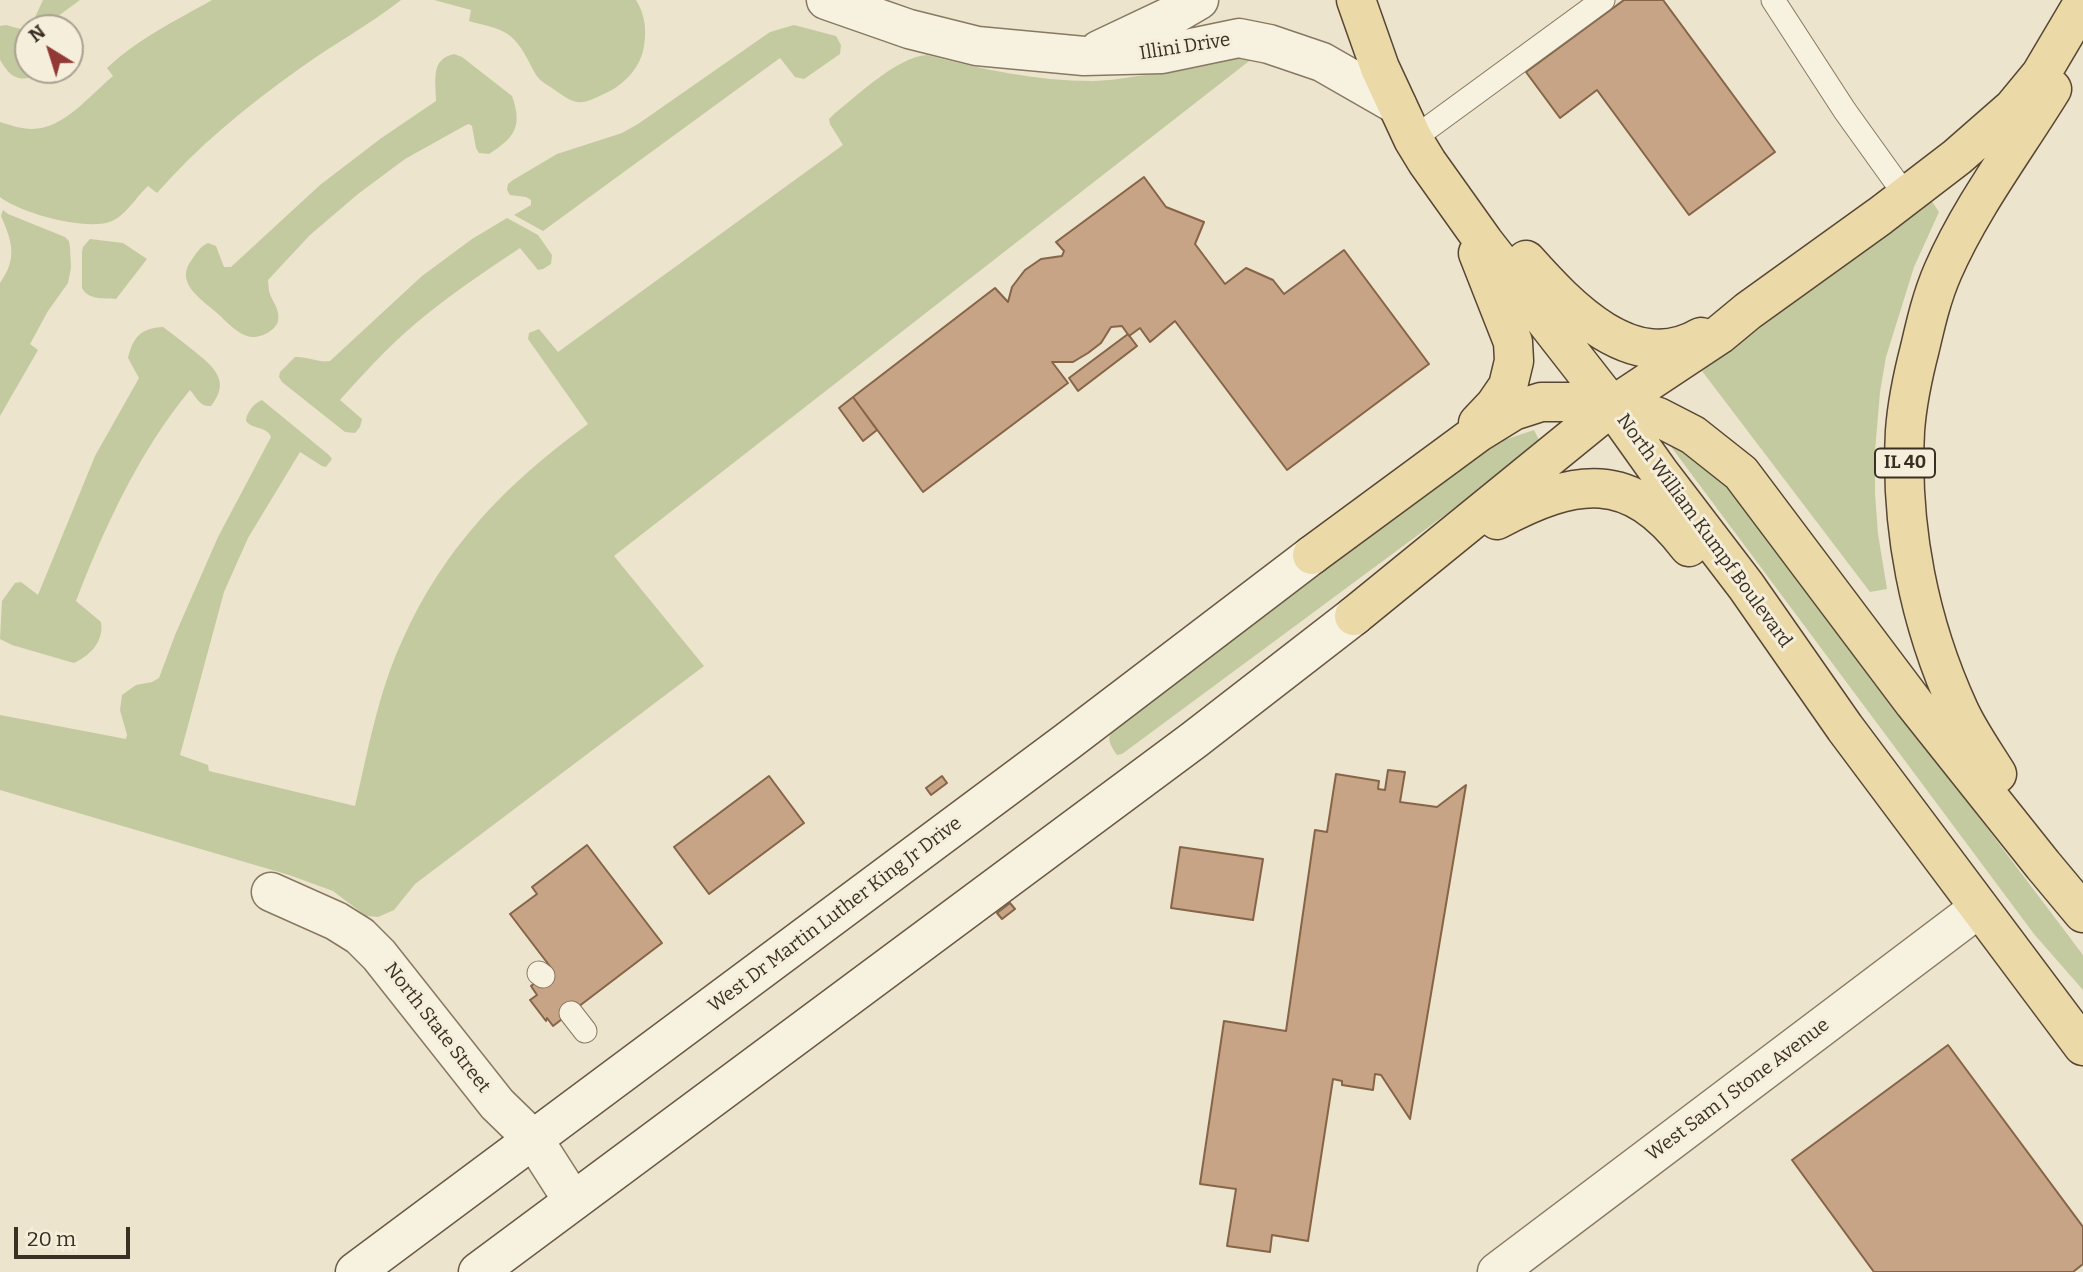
<!DOCTYPE html>
<style>
body{margin:0}
#map{position:relative;width:2083px;height:1272px;overflow:hidden;background:#ece4cc;font-family:Bitter,serif}
canvas{display:block}
.north{position:absolute;left:14px;top:14px;width:70px;height:70px;box-sizing:border-box;background:#f4eedb;border:2px solid #aaa291;border-radius:50%;rotate:322deg;font-size:19px;font-weight:700;line-height:28px;text-align:center;color:#3a2f23}
.north::after{content:'';display:block;margin:auto;width:24px;height:32px;background:#933935;clip-path:polygon(50% 0,100% 100%,50% 72%,0 100%)}
.scale{position:absolute;left:14px;top:1227px;width:116px;height:32px;box-sizing:border-box;border:4px solid #3a2f23;border-top:0;padding-left:9px;font-size:21px;line-height:24px;white-space:nowrap;color:#3a2f23;-webkit-text-stroke:5px #f4eedb;paint-order:stroke}
</style>
<div id="map">
<canvas width="2083" height="1272"></canvas>
<div class="north">N</div>
<div class="scale">20 m</div>
</div>
<script>
const g = document.querySelector('canvas').getContext('2d');
g.lineJoin = 'round';
function fill(path, color) { g.fillStyle = color; g.fill(path, 'evenodd'); }
function trace(path, color, width, dash) { g.strokeStyle = color; g.lineWidth = width; g.lineCap = dash ? 'butt' : 'round'; g.setLineDash(dash || []); g.stroke(path); }
function label(font, color, halo, rows, align = 'center') {
  g.font = font + ' Bitter,serif'; g.lineWidth = 6; g.setLineDash([]); g.textBaseline = 'middle'; g.strokeStyle = halo; g.fillStyle = color; for (const [text, x, y, turn = 0] of rows) {
    g.save(); g.translate(x, y); g.rotate((+turn || 0) * Math.PI / 180); g.textAlign = isNaN(turn) ? turn : align; if (halo) g.strokeText(text, 0, 0); g.fillText(text, 0, 0); g.restore();
  }
}
fill(new Path2D(`
 M43 0H80L46 25 47 28H30Z
 M212 0H401C369 25 332 45 299 69 248 105 198 146 157 193L148 186C137 196 126 215 112 221 88 232 20 213 0 197V122C10 125 21 129 32 129 64 129 90 95 113 76L107 68C138 39 175 21 212 0Z
 M434 0H636C646 16 647 33 643 51 639 68 625 83 610 91 580 105 580 108 552 88 546 84 540 81 536 75 528 61 522 45 509 35 498 27 482 25 469 21L471 10Z
 M6 25 28 31V70H45C32 80 16 83 6 69 5 67 0 61 0 59 0 50 0 36 0 26Z
 M794 25 836 36 841 45 840 54 804 79 795 77 780 58 543 231 514 215 531 205V200L526 197 510 195 507 190 508 184 513 180 557 154 622 133 638 124 770 32Z
 M454 54 462 57 512 96C523 127 514 138 489 154L479 153 476 148 472 126 469 124 466 125 405 159 358 194 310 235 268 280C268 280 269 290 269 291 271 300 281 310 278 321 275 332 257 340 247 336 235 332 226 321 217 313 200 298 173 282 193 258 197 252 201 246 208 243L216 246 224 267H231L320 185 380 139 436 101C436 81 430 59 454 54Z
 M927 55C981 69 1036 81 1092 81 1110 81 1129 77 1146 75 1181 70 1217 55 1253 58L614 556 704 666 415 884 394 910 378 917 366 916 333 891 289 875 0 790V715L126 739 127 735 120 710 122 695 136 685 152 682 159 678 175 635 218 537 271 437C267 426 253 430 246 421 246 413 254 403 262 400L329 455 332 459 326 467 322 466 300 452 248 538 224 592 180 755 208 765 209 771 355 806C368 751 378 693 402 641 443 548 507 483 588 424L528 339 529 333 539 329 558 352 843 145 830 124 829 119 834 114C858 95 897 57 927 55Z
 M1931 200 1939 212 1914 267 1886 357 1880 392 1875 451V494L1878 534 1887 589 1870 592 1702 371Z
 M3 210 8 214 65 237 69 241 70 247 71 268 68 283 48 311 30 344 38 350 0 416V283C17 259 13 243 1 216Z
 M507 218 538 235 552 255 551 264 543 269 538 270 520 248C484 272 448 296 415 324 388 347 364 373 340 400L362 419 360 427 355 433 345 432 282 382 279 377 280 372 295 357C307 356 319 363 330 361L422 276 472 239Z
 M90 239 123 243 147 259 116 299C104 298 88 300 82 288V252L83 247Z
 M163 327C174 335 184 343 194 351 214 367 231 381 211 406 200 407 197 398 190 390 139 452 105 526 76 601L101 622C104 641 91 655 74 663L12 645 0 639 2 601 15 583 21 582 38 595 95 456 139 378 128 358C133 337 141 328 163 327Z
 M1534 430 1541 444 1122 754 1117 755C1103 736 1110 733 1123 717L1482 452 1504 440Z
 M1675 438 1722 477 2083 955V990L2034 934 1669 444Z`), '#c3caa0');
const building = new Path2D(`
 M1624 0H1663L1775 152 1689 215 1597 90 1560 118 1526 72Z
 M1144 177 1166 207 1204 222 1195 244 1225 284 1246 268 1273 280 1284 294 1344 250 1429 364 1287 470 1175 321 1150 342 1140 328 1129 336 1122 326 1111 327 1101 343 1088 353 1073 362H1052L1068 383 923 492 853 397 995 288 1008 302 1012 287 1025 270 1041 259 1062 256 1064 251 1056 242Z
 M1128 334 1137 346 1078 391 1069 378Z
 M853 397 877 430 863 441 839 408Z
 M1388 770 1405 772 1400 802 1437 807 1466 785 1410 1119 1381 1075 1375 1074 1373 1090 1342 1085V1081L1333 1079 1308 1241 1272 1235 1270 1252 1227 1246 1236 1189 1200 1184 1224 1021 1286 1031 1315 830 1327 832 1336 774 1379 781 1378 789 1385 790Z
 M769 776 804 823 709 894 674 847Z
 M942 776 947 783 931 795 926 788Z
 M587 845 662 943 553 1026 547 1018 546 1021 530 1000 537 995 531 986 552 969 510 914 537 894 532 887Z
 M1180 847 1263 859 1253 920 1171 908Z
 M1010 903 1015 909 1002 919 997 913Z
 M1948 1045 2083 1227V1264L2073 1272H1874L1792 1160Z`);
fill(building, '#c7a485');
trace(building, '#866448', 2);
const service = new Path2D(`
 M1773 0 1845 111 1906 196
 M1413 139 1603 0
 M539 973 543 976
 M571 1013 585 1031`);
const minor = new Path2D(`
 M826 0 909 29 977 46 1084 56 1162 54 1239 38 1269 44 1322 62 1397 105
 M1099 50 1175 14 1199 0
 M271 892 336 921 360 936 379 955 497 1104 534 1140 573 1201
 M1497 1272 1979 908`);
const secondary = new Path2D(`
 M355 1272 1068 741 1312 555
 M478 1272 1194 740 1354 616`);
const primary = new Path2D(`
 M1356 0 1380 68 1413 139 1427 162 1484 242 1612 406 1659 472 1746 586 1845 728 2083 1046
 M1526 260C1568 307 1633 377 1701 337
 M1478 423 1495 405 1508 386 1514 361 1513 342 1478 253
 M1497 520C1576 478 1630 469 1689 547
 M1312 555 1479 432 1513 411 1541 402H1595L1641 411 1658 417 1693 435 1741 473 1914 703 2043 865 2083 913
 M1354 616 1612 406 1719 335 1748 311 1880 216 1957 157 2013 108 2041 74 2083 3
 M1997 774C1984 753 1969 732 1959 710 1919 623 1900 527 1905 431 1907 403 1913 375 1920 348 1926 322 1932 296 1943 271 1971 207 2015 149 2052 89`);
trace(service, '#887861', 25);
trace(minor, '#887861', 41);
trace(secondary, '#6a5944', 41);
trace(primary, '#574634', 41);
trace(service, '#f7f1df', 23);
trace(minor, '#f7f1df', 38);
trace(secondary, '#f7f1df', 38);
trace(primary, '#ebd9a8', 38);
for (const [x, y, w] of [
 [1905,463,60]
]) { const box = new Path2D(); box.roundRect(x - w / 2, y - 14.5, w, 29, 5); g.fillStyle = '#f4eedb'; g.fill(box); trace(box, '#3a2f23', 2); }
label('bold 18px', '#3a2f23', null, [
 ["IL 40",1905,463]
]);
label('19px', '#3a2f23', '#f4eedb', [
 ["Illini Drive",1185,47,-9],
 ["North William Kumpf Boulevard",1704,531,54],
 ["West Dr Martin Luther King Jr Drive",835,915,-37],
 ["North State Street",437,1028,52],
 ["West Sam J Stone Avenue",1738,1090,-37]
]);
</script>
